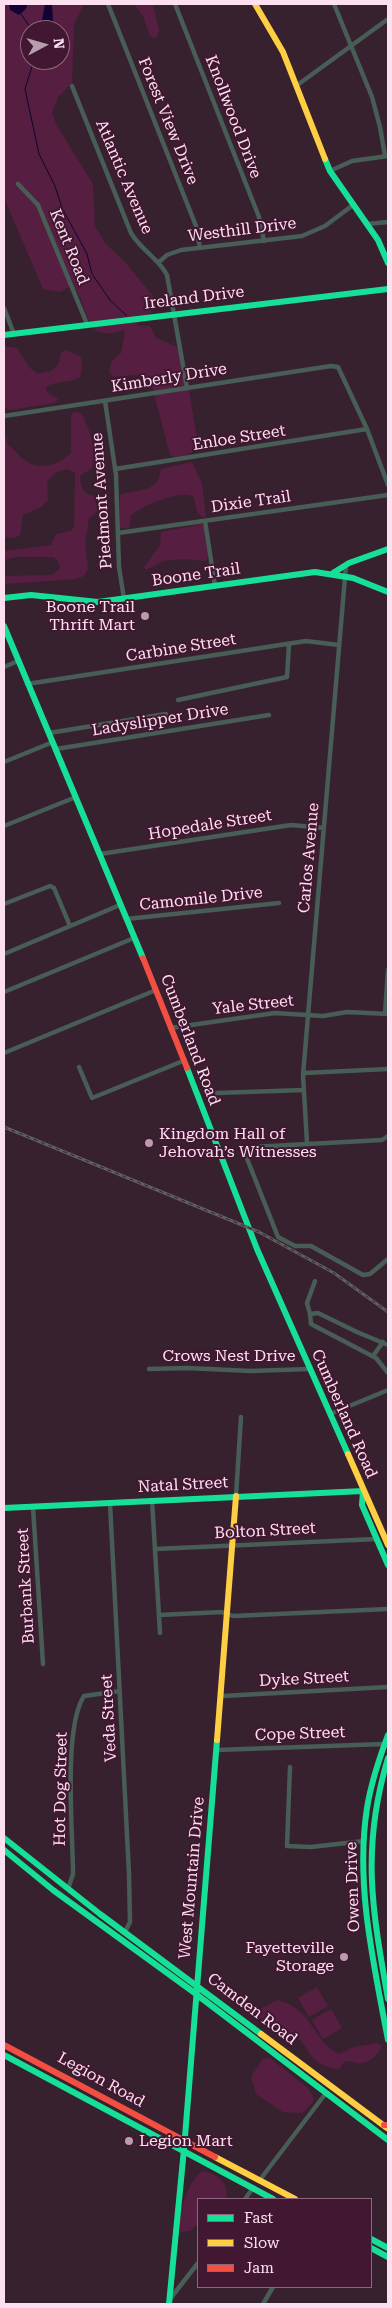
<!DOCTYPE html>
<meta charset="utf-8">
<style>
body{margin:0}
#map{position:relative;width:392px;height:2308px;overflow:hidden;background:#38212f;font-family:"Roboto Serif",serif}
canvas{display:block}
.frame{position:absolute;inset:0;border:5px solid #fde0ef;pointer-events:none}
.legend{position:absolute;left:197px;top:2198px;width:175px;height:90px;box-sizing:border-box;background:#421731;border:1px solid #8d677d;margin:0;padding:6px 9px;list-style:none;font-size:15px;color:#fde0ef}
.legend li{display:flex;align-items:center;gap:10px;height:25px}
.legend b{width:25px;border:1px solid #8d677d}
.north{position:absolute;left:20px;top:20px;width:50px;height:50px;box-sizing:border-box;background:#421731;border:1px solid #8d677d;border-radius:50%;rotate:84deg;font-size:14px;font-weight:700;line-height:20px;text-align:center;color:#fde0ef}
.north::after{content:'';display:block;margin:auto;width:18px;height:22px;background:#b89dac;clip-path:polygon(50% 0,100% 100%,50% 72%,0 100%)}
</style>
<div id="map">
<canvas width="392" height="2308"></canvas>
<div class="frame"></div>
<ul class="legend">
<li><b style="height:6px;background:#16e098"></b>Fast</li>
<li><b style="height:6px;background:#ffcf43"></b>Slow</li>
<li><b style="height:6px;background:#f24e42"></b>Jam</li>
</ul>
<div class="north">N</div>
</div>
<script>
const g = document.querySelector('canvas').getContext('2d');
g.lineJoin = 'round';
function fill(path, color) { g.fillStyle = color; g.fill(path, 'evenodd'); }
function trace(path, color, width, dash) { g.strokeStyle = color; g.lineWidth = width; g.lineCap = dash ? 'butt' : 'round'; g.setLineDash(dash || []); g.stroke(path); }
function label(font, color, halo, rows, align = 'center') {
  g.font = font + ' "Roboto Serif",serif'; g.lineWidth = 4; g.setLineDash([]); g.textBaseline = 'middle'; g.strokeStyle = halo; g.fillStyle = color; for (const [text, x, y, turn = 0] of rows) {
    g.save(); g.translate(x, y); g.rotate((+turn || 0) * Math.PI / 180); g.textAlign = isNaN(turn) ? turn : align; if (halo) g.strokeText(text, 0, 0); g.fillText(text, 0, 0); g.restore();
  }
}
fill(new Path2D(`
 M4 4H84L74 24 72 83 58 97 52 113 57 126 93 184 95 226 105 243 126 263 155 299 151 312 136 325 150 326 156 338 175 346 183 353 198 445C191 454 182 460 170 455L151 382 144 374 113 377 109 371 112 361 121 353 125 330C85 343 91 316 76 289L69 287 60 292 43 289 4 198ZM30 30H60V60H30Z
 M134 4H153L159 31 156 38 150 36 143 16Z
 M4 346 17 348 30 368 37 373C51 373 60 368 61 353L66 350 81 357 82 368 80 377C69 384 57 380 46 387L47 392 58 399 54 403 11 410 4 408Z
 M74 412 81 413C90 430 97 449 92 468L80 476C81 488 82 493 94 496L98 511 89 518 85 544 88 569 84 576 76 579 4 584V576L52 575 60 568 59 563 54 557H16L4 560V551L51 545 56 534 71 531 74 527 75 473 67 469 55 473 47 482 48 500 41 507 23 515 20 535 13 538 4 537V429L8 445C15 449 17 454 23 459 37 471 59 466 71 453V416Z
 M192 462 202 483 206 518 198 514 193 496C177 490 143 506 131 515L129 528H120V495C139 488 158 494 161 469Z
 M202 524 204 526 209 557 205 561 183 559 163 561 146 570 144 567 160 545 161 532Z
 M317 1987 328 2006 309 2017 298 1998Z
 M278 2000C314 2010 311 2040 339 2054L354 2047 377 2043 382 2046C377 2058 363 2068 351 2061L344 2062 339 2069C306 2065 313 2049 293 2033L284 2034 258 2016 259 2009Z
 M331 2009 342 2028 323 2039 312 2020Z
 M266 2058H270L309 2089 314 2100 303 2113 283 2112 256 2094 251 2077 262 2060Z
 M202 2171C218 2174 228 2182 227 2199H198V2224L190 2231 181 2232C175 2215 189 2182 202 2171Z`), '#561e40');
fill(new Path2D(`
 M9 4H28L25 10 19 15 10 10Z
 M45 4H52L53 22 58 30H44L42 20Z`), '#130334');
trace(new Path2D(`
 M21 14 32 30
 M34 60 25 89 39 154 55 186 62 208 87 254 92 274 110 300 127 316`), '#130334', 1);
trace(new Path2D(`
 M108 4 196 226 200 248
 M175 4 259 217 264 241
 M334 4 372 97 380 127 385 156
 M72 86 131 233C141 250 158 258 167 275L187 388
 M296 86 388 19
 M330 171 352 161 388 156
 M18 184 38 205 87 324
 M367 224 388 222
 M159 262 167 255 181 250 302 236 325 226 353 205
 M4 308 14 334
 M105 401 116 475 119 567 124 599
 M4 416 331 366 338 367 367 429 388 485
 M115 469 367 429
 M205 521 215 586
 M118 533 388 495
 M4 667 18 661
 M27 684 306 641 339 645
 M178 700 287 677 289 644
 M49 733 166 714
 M56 749 269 715
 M4 762 53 742
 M4 826 76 797
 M100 854 291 825 324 828
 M4 904 50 886 54 888 70 926
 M126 919 279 903
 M4 954 120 905
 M4 992 134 938
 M385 1014 388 970
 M170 1028 275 1013 323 1016 347 1012 388 1014
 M4 1053 156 990
 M79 1067 92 1098 183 1061
 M304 1073 388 1069
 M217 1093 304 1090
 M388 1136 382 1140 252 1147 247 1150 246 1156 278 1237 295 1246H311L363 1275 370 1274 388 1259
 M307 1143 303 1075 346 565
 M310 1314 307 1303 315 1281
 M388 1345 357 1332 318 1313 310 1314 311 1324 376 1358 388 1373
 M373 1356 383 1342
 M149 1369 187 1368 251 1371 309 1369
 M330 1414 388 1390
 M236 1496 241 1417
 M152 1500 160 1633
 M110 1503 129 1874 130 1922 125 1932
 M33 1507 43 1664
 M155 1549 377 1539
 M159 1615 222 1612 233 1616 388 1609
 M222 1696 388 1687
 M217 1750 384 1744
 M290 1767 287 1846 311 1847 364 1841
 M68 1889 73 1874C73 1833 63 1728 84 1696L120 1691
 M259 2181 326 2093
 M245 2199 253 2188
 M170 2299 198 2263
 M263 2304 273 2287`), '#475d56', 4.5);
trace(new Path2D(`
 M325 159 330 171 378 240 388 263
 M4 335 388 289
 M333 573 349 563 388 549
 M4 598 31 595 98 602 315 572 353 578 388 592
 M4 626 143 958
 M187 1068 257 1249 348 1454
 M363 1491 362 1505 388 1565
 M4 1508 363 1491
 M388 1735C379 1759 371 1783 367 1808 355 1885 374 1965 388 2040
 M388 1758C361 1848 372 1909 388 1999
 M4 1838 100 1914 261 2034
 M4 1850 53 1890 192 1991 388 2140
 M4 2055 273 2199
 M371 2239 388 2248
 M371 2248 388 2257
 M169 2304 184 2149 217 1740`), '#16e098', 6);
trace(new Path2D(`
 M255 4 283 52 325 159
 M348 1454 388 1545
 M217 1740 236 1496
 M261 2034 387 2128
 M215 2157 295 2199`), '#ffcf43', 6);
trace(new Path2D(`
 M143 958 187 1068
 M4 2045 215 2157
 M384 2125H388`), '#f24e42', 6);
const rail = new Path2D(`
 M4 1127 259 1232 334 1273 388 1312`);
trace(rail, '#5c6061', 3);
trace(rail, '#421731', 1, [4]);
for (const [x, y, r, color] of [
 [145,616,5,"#b89dac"],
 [149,1143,5,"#b89dac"],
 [344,1957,5,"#b89dac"],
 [129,2141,5,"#b89dac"]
]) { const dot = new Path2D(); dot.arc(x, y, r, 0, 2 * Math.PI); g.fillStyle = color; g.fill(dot); trace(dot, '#421731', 2); }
label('16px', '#fde0ef', '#421731', [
 ["Knollwood Drive",233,117,69],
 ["Forest View Drive",168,121,68],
 ["Atlantic Avenue",124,177,67],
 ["Westhill Drive",242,230,-7],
 ["Kent Road",69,247,68],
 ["Ireland Drive",194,298,-7],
 ["Kimberly Drive",169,378,-9],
 ["Enloe Street",239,438,-9],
 ["Piedmont Avenue",102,501,-94],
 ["Dixie Trail",251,502,-8],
 ["Boone Trail",196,575,-8],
 ["Carbine Street",181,648,-9],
 ["Ladyslipper Drive",160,720,-9],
 ["Hopedale Street",210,825,-9],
 ["Carlos Avenue",309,858,-85],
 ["Camomile Drive",201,899,-6],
 ["Yale Street",253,1005,-6],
 ["Cumberland Road",190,1040,69],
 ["Crows Nest Drive",229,1356],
 ["Cumberland Road",344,1414,66],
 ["Natal Street",183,1485,-3],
 ["Bolton Street",265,1531,-3],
 ["Burbank Street",26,1586,-93],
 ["Dyke Street",304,1679,-3],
 ["Veda Street",109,1718,-93],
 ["Cope Street",300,1734,-2],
 ["Hot Dog Street",61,1789,-89],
 ["West Mountain Drive",192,1878,-85],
 ["Owen Drive",353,1887,-92],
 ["Camden Road",252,2009,37],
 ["Legion Road",101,2080,29]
]);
label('16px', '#fde0ef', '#421731', [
 ["Boone Trail",135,607],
 ["Thrift Mart",135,625],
 ["Kingdom Hall of",159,1134,"left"],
 ["Jehovah’s Witnesses",159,1152,"left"],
 ["Fayetteville",334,1948],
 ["Storage",334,1966],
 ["Legion Mart",139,2141,"left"]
], 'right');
</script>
